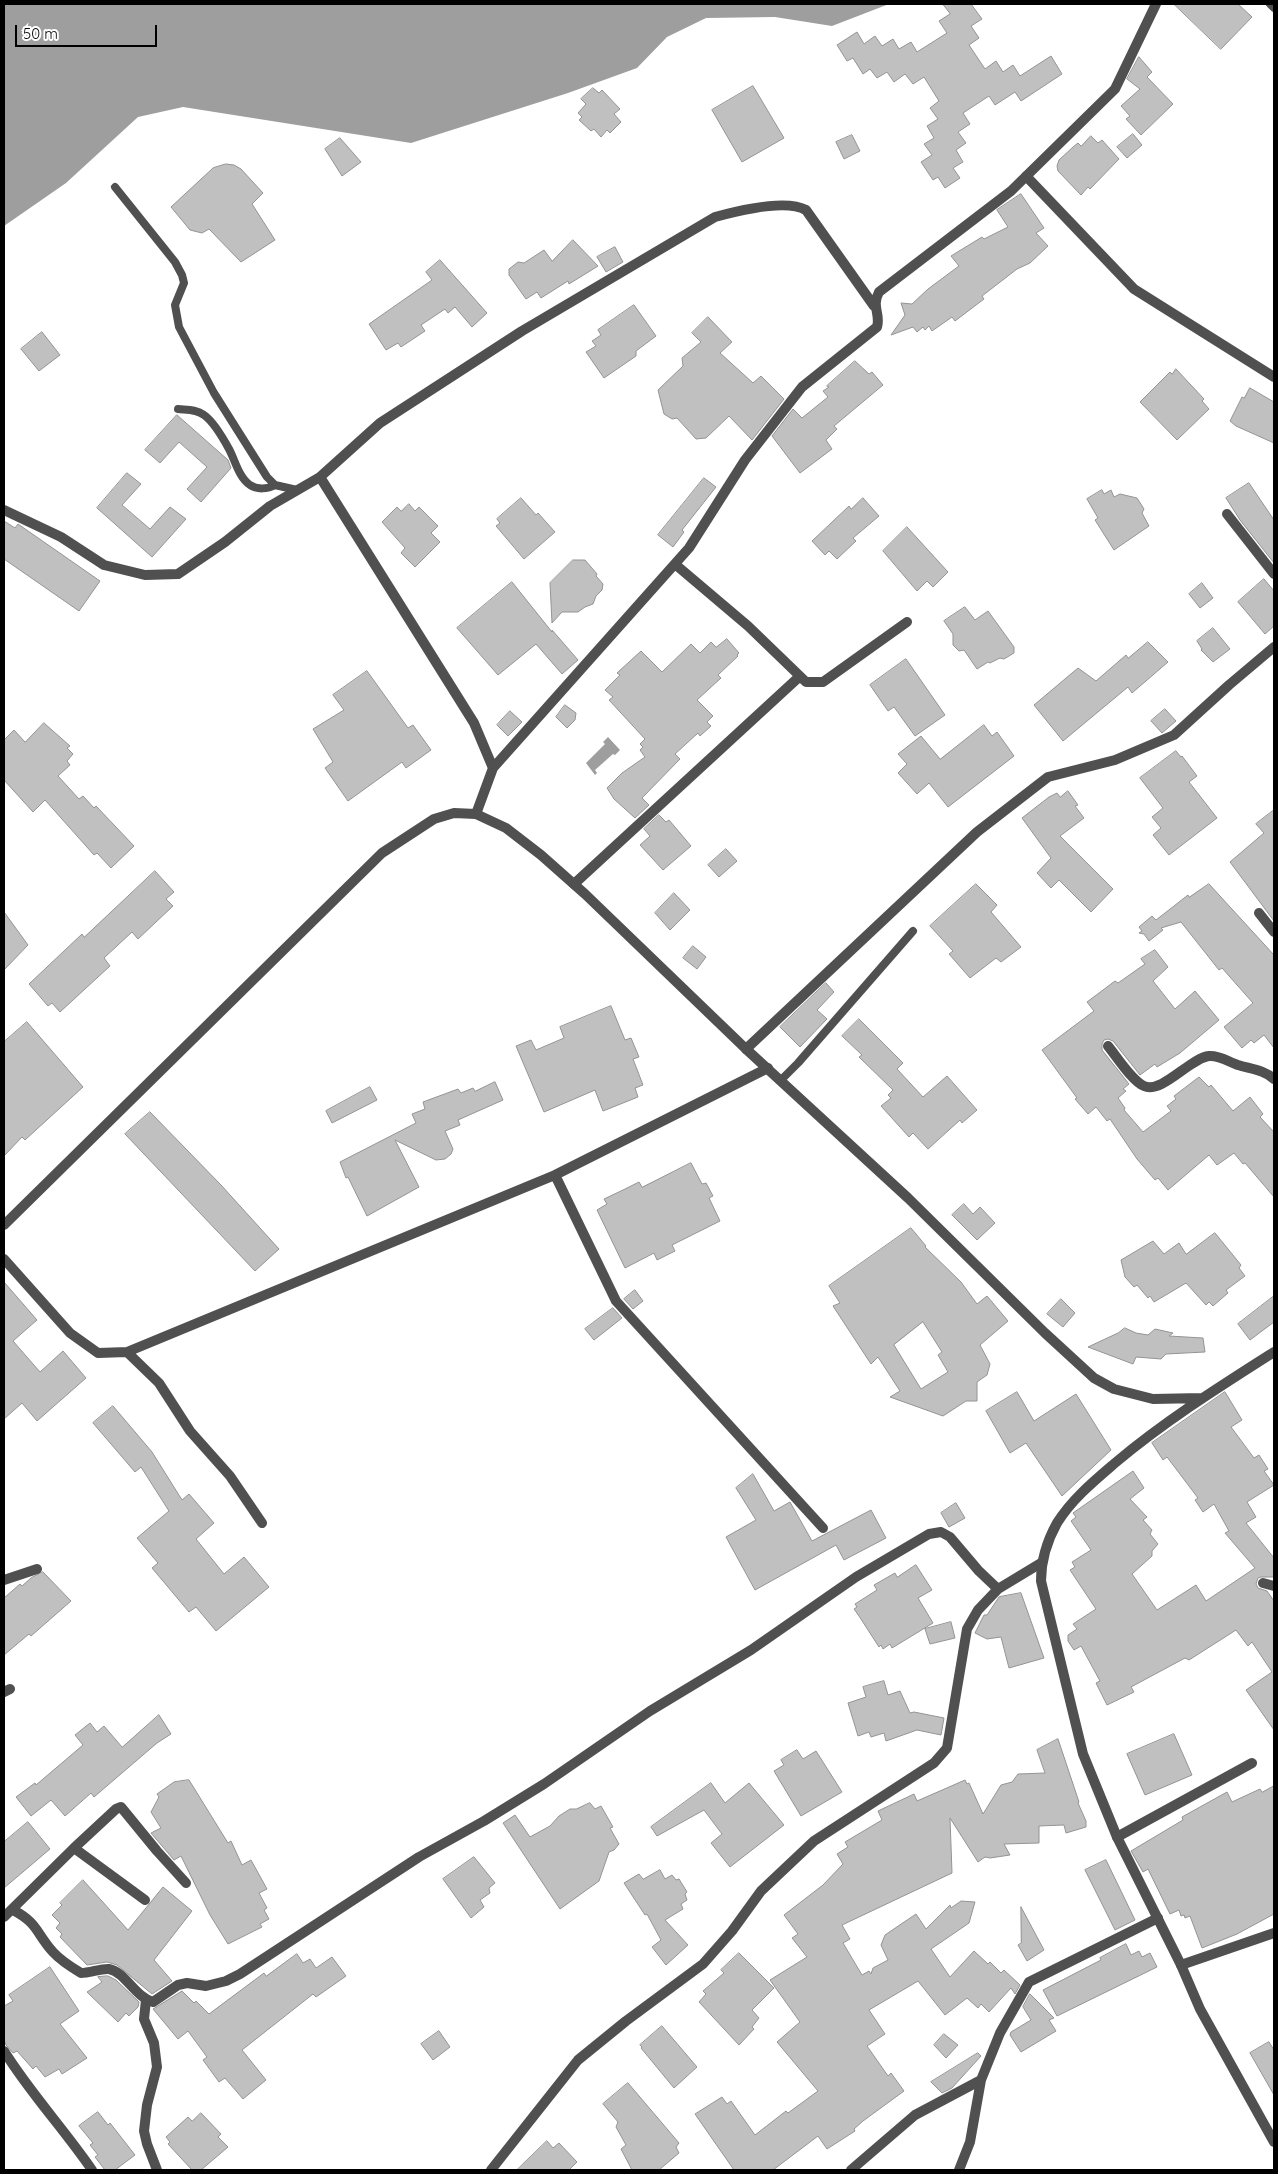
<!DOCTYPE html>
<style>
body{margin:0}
#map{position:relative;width:1278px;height:2174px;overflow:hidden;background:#fff;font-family:Quicksand,sans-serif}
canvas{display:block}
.frame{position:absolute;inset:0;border:5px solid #000;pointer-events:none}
.scale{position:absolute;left:15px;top:25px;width:142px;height:22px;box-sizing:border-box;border:2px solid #000;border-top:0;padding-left:6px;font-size:15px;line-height:18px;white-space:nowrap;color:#000;-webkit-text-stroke:4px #fff;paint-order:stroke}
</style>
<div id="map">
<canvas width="1278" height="2174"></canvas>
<div class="frame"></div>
<div class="scale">50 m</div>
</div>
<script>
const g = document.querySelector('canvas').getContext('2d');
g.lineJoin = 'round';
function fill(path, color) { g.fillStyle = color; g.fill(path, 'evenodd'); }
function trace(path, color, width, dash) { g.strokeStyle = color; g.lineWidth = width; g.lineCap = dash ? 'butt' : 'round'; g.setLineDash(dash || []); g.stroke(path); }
fill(new Path2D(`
 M4 4H889L832 26 775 17 706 18 667 37 637 68 568 93 411 143 183 107 138 117 66 183 4 226Z
 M608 737 620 750 615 755 613 754 595 770 597 773 595 775 586 763 605 744 603 742Z`), '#9e9e9e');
const building = new Path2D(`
 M943 4H971L982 19 971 26 979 38 969 45 985 69 996 61 1003 72 1013 65 1020 76 1051 56 1062 74 1021 101 1015 92 995 105 989 96 963 113 970 124 958 132 966 143 956 150 963 162 953 168 960 178 945 188 938 177 933 180 921 162 932 155 924 144 934 138 927 126 938 119 930 108 939 101 924 77 913 84 905 74 894 82 887 72 877 78 870 69 863 74 853 58 847 61 837 45 857 32 864 44 875 36 882 46 893 39 899 49 911 42 917 52 947 33 939 21 950 14Z
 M1174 4H1238L1252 17 1221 49Z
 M1139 57 1152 72 1147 77 1173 104 1141 135 1126 119 1130 116 1121 106 1140 89 1127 79Z
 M753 86 784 138 742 162 712 110Z
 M593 88 599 93 602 90 620 109 614 114 621 122 610 133 607 130 601 137 594 129 591 131 579 120 582 117 578 113 586 104 581 99Z
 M1133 134 1142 145 1127 158 1117 147Z
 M852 135 860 151 844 159 836 142Z
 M1091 136 1098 143 1102 140 1119 159 1090 189 1088 187 1081 195 1058 171 1057 166 1059 160 1073 147 1078 143 1081 146Z
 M340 138 361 162 342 176 325 149Z
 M226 164 234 165 241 169 263 193 252 204 275 240 241 262 209 229 202 233 190 230 171 207 213 168Z
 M1021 194 1044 228 1036 233 1048 246 1030 263 1017 269 982 296 984 299 955 321 952 317 932 331 929 326 925 330 923 327 917 332 913 327 891 335 905 315 901 303 912 304 928 289 959 266 951 256 982 237 984 239 1008 227 997 210Z
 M573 240 598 266 569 284 568 281 541 298 537 292 526 299 509 275V269L518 262 524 263 544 250 552 261Z
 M615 247 623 262 606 272 597 257Z
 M440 260 487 313 472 327 455 307 448 313 445 309 421 325 425 331 401 347 398 343 386 350 369 324 432 280 426 272Z
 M634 305 656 336 636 351V356L604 378 586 352 596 346 592 341 601 335 598 330Z
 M708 317 732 342 720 353 753 383 761 376 784 399 752 440 729 416 706 438 696 439 677 418 672 419 664 414 658 390 683 366 682 358 701 342 692 333Z
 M42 332 60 355 39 371 21 349Z
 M855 361 869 374 872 372 883 385 834 426 837 429 826 440 832 449 800 473 772 436 793 409 802 418 828 397 823 391 829 387 827 386Z
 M1176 369 1204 399 1202 401 1209 409 1177 440 1140 402 1170 372 1172 374Z
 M1250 388 1274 402V443L1236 426 1230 421 1242 397 1244 398Z
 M177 415 228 460 231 468 201 502 187 489 207 467 179 442 160 463 145 450Z
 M127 473 141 484 122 505 150 529 170 507 186 519 152 557 97 508Z
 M704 478 716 487 682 530 684 532 673 547 658 535Z
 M1249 483 1274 520V563L1240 520 1226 498Z
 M1102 490 1104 494 1111 490 1114 497 1120 494 1137 498 1144 509 1142 513 1149 526 1114 550 1095 520 1098 518 1087 499Z
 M521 498 536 515 538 513 555 532 524 559 496 526 500 523 497 519Z
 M863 498 879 516 853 538 856 541 837 559 829 551 825 555 812 541 849 506 851 509Z
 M409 504 415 511 419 507 438 526 431 533 440 542 415 567 401 553 405 548 382 522 397 507 401 511Z
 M4 521 15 528 18 524 100 581 79 611 4 559Z
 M907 527 948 572 933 587 927 581 917 591 883 551Z
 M573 560H585L597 574 596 576 603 584 602 590 596 596 593 604 585 607 578 612H562L552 623 550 583Z
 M1264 579 1274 591V626L1265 634 1238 602Z
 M512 582 552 632V630L578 660 562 674 536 644 498 675 457 628Z
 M1202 583 1213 598 1200 608 1189 594Z
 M965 607 975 620 988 611 1014 647V653L1004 659 1000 658 990 663 988 662 977 669 964 650 959 651 953 645V634L944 621Z
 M1213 628 1230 649 1213 662 1201 650 1202 649 1197 641Z
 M727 639 739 653 737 655 738 656 718 675 721 678 697 700 713 716 707 722 711 726 700 736 698 733 675 754 680 759 642 798 649 805 635 818 614 799 607 788 622 773 645 757 640 750 643 747 640 744 645 739 609 700 613 697 605 690 620 675 617 673 641 651 662 672 691 644 700 653 711 642 716 647Z
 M1148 642 1168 662 1132 693 1128 687 1063 741 1034 705 1078 668 1096 681 1126 655 1128 658Z
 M906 659 945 715 915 736 894 707 888 711 870 685Z
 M367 671 408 728 413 725 431 750 406 768 402 762 348 801 325 768 333 762 313 729 344 710 333 695Z
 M565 705 576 713 575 720 567 728 556 717Z
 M1165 709 1176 721 1162 733 1151 721Z
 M510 711 522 722 508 736 497 725Z
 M44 723 70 746 67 748 73 754 67 761 70 765 58 776 79 799 83 796 94 808 96 806 134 846 111 868 97 853 94 855 45 800 33 812 4 780V740L14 730 25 742Z
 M984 725 992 736 997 732 1014 756 948 807 929 783 917 794 898 773 907 764 898 754 921 736 940 759Z
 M1176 751 1181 757 1182 756 1197 776 1189 782 1217 818 1169 855 1153 835 1161 828 1152 817 1163 808 1140 778Z
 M1068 791 1078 805 1075 806 1084 818 1060 836 1113 889 1091 912 1059 880 1051 888 1037 873 1051 858 1022 818 1049 797 1057 793 1060 797Z
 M1274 810V921L1230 862 1264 833 1256 824Z
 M659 815 666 822 669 820 691 846 663 870 640 845 650 836 644 829Z
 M726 849 737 861 719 877 708 865Z
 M155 871 174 892 166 899 173 906 138 939 132 932 104 958 110 966 60 1012 52 1003 48 1006 29 984 82 934 84 937Z
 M976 884 997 905 991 912 1021 947 1001 962 996 958 970 978 949 954 953 951 930 926Z
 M1209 884 1274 955V1048L1264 1035 1254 1043 1251 1040 1242 1048 1224 1027 1253 1003 1222 968 1219 970 1181 922 1161 928 1163 930 1149 941 1144 934 1139 933 1142 931 1139 927 1152 916 1156 920 1188 895 1189 897Z
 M674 893 690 910 670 930 655 913Z
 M4 912 28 945 4 970Z
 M693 946 706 957 697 969 683 958Z
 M1155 950 1168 967 1153 981 1175 1009 1195 991 1219 1020 1180 1053 1157 1067 1155 1064 1140 1075 1113 1041 1108 1039 1104 1040 1102 1044V1050L1129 1084 1123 1089 1126 1091 1118 1098 1125 1108 1124 1110 1143 1132 1171 1111 1167 1106 1176 1099 1174 1096 1199 1077 1209 1087 1211 1085 1233 1111 1250 1097 1263 1114 1260 1117 1274 1132V1197L1245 1163 1243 1164 1234 1153 1217 1165 1209 1155 1168 1190 1158 1178 1155 1180 1137 1159 1110 1119 1107 1121 1096 1107 1088 1114 1075 1099 1077 1098 1042 1050 1094 1011 1087 1002 1115 981 1118 983 1145 964 1141 959Z
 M826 983 834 992 817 1010 827 1019 800 1047 780 1027Z
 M611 1006 625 1040 631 1038 639 1057 633 1059 643 1085 635 1088 638 1097 603 1111 595 1090 544 1112 516 1046 531 1040 536 1050 564 1038 560 1027Z
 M859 1019 903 1063 897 1069 923 1097 947 1076 977 1110 962 1123 960 1120 928 1149 913 1133 909 1137 881 1106 891 1098 888 1095 893 1090 859 1057 862 1055 842 1036Z
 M27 1022 83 1087 25 1140 22 1137 4 1156V1042Z
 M495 1082 503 1100 458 1120 460 1125 445 1131 453 1149 451 1154 445 1159 436 1160 395 1140 419 1187 367 1216 348 1177 346 1178 340 1162 416 1123 412 1114 425 1109 423 1102 458 1089 461 1093 473 1088 475 1091Z
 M370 1087 377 1100 332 1123 326 1111Z
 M150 1112 221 1185 279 1249 255 1271 125 1134Z
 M691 1163 702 1184 706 1183 713 1196 709 1198 720 1221 672 1245 675 1251 657 1260 654 1253 625 1268 597 1210 607 1204 604 1199 623 1190 639 1182 642 1187Z
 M964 1204 973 1214 980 1207 995 1223 977 1240 952 1215Z
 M911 1228 926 1246 925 1247 961 1282 977 1304 987 1296 1008 1321 980 1345 990 1364 987 1375 977 1382V1401H966L943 1416 890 1397 900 1391 878 1357 871 1364 833 1306 840 1303 829 1286ZM923 1322 942 1352 938 1355 948 1372 921 1389 894 1345Z
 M1215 1233 1241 1265 1239 1268 1245 1276 1226 1290 1228 1293 1213 1306 1209 1302 1206 1305 1186 1283 1154 1302 1150 1296 1148 1298 1137 1285 1134 1287 1125 1277 1121 1260 1153 1241 1164 1254 1179 1243 1186 1254Z
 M4 1282 37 1320 13 1341 40 1372 63 1351 86 1378 37 1421 22 1403 4 1419Z
 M635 1290 643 1301 633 1309 624 1299Z
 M1274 1296V1322L1250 1340 1238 1324Z
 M1061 1299 1075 1313 1063 1327 1047 1314Z
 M613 1308 622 1318 594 1340 585 1329Z
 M1125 1328 1136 1333 1148 1335 1155 1329 1173 1333 1169 1336 1203 1338 1205 1352 1166 1354 1161 1359 1136 1357 1133 1364 1088 1347 1118 1333Z
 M1017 1392 1034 1421 1076 1394 1111 1450 1062 1496 1026 1443 1010 1453 986 1411Z
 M1225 1392 1242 1420 1231 1427 1254 1458 1259 1455 1268 1469 1264 1471 1274 1485 1247 1502 1256 1517 1246 1523 1274 1558V1577H1261L1258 1578 1256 1584 1258 1588 1267 1591 1274 1601V1730L1246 1690 1272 1672 1252 1642 1248 1646 1236 1630 1189 1660 1185 1658 1131 1687 1134 1692 1107 1705 1096 1683 1100 1681 1081 1646 1074 1650 1068 1641V1635L1077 1629 1073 1624 1096 1609 1070 1570 1075 1567 1072 1562 1091 1550 1071 1521 1076 1517 1073 1513 1133 1471 1144 1488 1130 1499 1147 1517 1143 1520 1152 1530 1150 1534 1158 1544 1152 1551V1556L1132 1574 1157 1610 1196 1585 1206 1601 1255 1568 1225 1533 1229 1531 1214 1504 1203 1512 1195 1500 1198 1498 1167 1457 1163 1460 1152 1443Z
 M113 1406 152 1452 182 1500 189 1494 214 1523 196 1539 224 1574 244 1557 269 1587 216 1631 196 1607 189 1612 152 1568 158 1563 137 1538 169 1511 141 1467 135 1472 93 1423Z
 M753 1474 774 1511 790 1502 812 1541 871 1510 886 1538 844 1560 836 1545 755 1590 726 1537 756 1520 736 1488Z
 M956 1503 965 1518 949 1527 941 1513Z
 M916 1565 932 1590 918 1598 933 1623 892 1648 890 1644 883 1649 881 1645 879 1647 859 1616 854 1609 857 1607 855 1604 877 1590 874 1585 895 1573 897 1577Z
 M43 1572 71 1601 31 1636 29 1634 4 1655V1598L20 1584 22 1586 31 1578Z
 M1021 1593 1044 1658 1009 1668 1001 1637 987 1639 975 1633 984 1615H987L999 1597Z
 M951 1622 955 1638 930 1644 925 1629Z
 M884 1681 888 1695 900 1691 910 1713 914 1712 944 1718 941 1735 917 1730 886 1741 884 1733 871 1737 869 1732 858 1736 848 1703 866 1697 863 1687Z
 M159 1715 171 1734 157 1743 94 1797 91 1793 65 1816 51 1800 31 1816 16 1797 35 1783 36 1785 83 1745 75 1735 90 1723 97 1732 104 1726 122 1747Z
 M1174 1734 1192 1775 1145 1795 1127 1754Z
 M1058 1739 1079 1802 1078 1803 1086 1821V1827L1066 1833 1064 1825 1039 1826V1843L1004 1844 1010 1855 990 1858 985 1857 978 1862 950 1818 952 1873 842 1925 850 1939 843 1943 862 1975 869 1971 871 1974 873 1968 888 1960 881 1945 885 1935 916 1914 926 1929 950 1905 951 1908 961 1901 975 1902 969 1923 931 1949 950 1977 974 1951 988 1964 990 1962 1001 1973 1004 1970 1020 1985 1015 1994 1011 1988 989 2012 981 2004 978 2008 967 1998 945 2015 918 1981 869 2010 885 2034 867 2046 888 2076 891 2073 904 2091 863 2121 854 2129 855 2131 827 2149 818 2136 773 2170H734L695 2114 722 2097 727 2104 731 2101 755 2135 786 2111 788 2113 818 2091 777 2042 800 2022 770 1980 807 1957 792 1938 798 1934 784 1915 823 1885 843 1864 837 1854 848 1847 845 1842 882 1820 878 1811 914 1794 917 1801 965 1780 967 1784 969 1783 983 1814 1001 1785 1012 1782 1018 1774 1045 1773 1037 1750Z
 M797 1750 803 1759 816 1751 842 1792 801 1816 774 1771 784 1765 781 1760Z
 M189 1780 228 1843 231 1841 242 1865 251 1860 267 1889 259 1893 267 1908 264 1910 269 1919 260 1924 262 1927 228 1944 210 1915 181 1856 174 1860 151 1833 161 1828 151 1812 159 1797 157 1794 174 1782Z
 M711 1783 725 1803 749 1783 784 1825 730 1867 711 1843 722 1834 704 1810 657 1836 651 1827Z
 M1274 1786V1914L1237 1934 1202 1948 1190 1916 1185 1918 1184 1915 1181 1916 1179 1910 1170 1914 1148 1869 1143 1872 1131 1851 1183 1820 1182 1817 1227 1792 1232 1802 1260 1789 1262 1792Z
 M590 1803 595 1809 601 1806 613 1827 610 1828 619 1844 614 1850 609 1852 599 1881 560 1909 503 1823 515 1815 530 1837 550 1826 559 1816 570 1809H576Z
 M28 1822 50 1849 4 1888V1842Z
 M474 1857 495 1883 489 1888 490 1893 480 1900 484 1907 471 1918 443 1879Z
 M1106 1860 1135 1920 1115 1930 1085 1870Z
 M660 1870 665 1879 672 1875 676 1880 679 1879 687 1892 685 1894 687 1900 681 1904 683 1909 665 1920 688 1945 666 1965 652 1947 661 1940 647 1914 645 1915 624 1883 639 1874 643 1879Z
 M83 1880 128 1930 163 1887 192 1911 154 1960 172 1981 152 1994 117 1965 107 1962 87 1965 60 1937 62 1934 56 1928 60 1923 52 1915 62 1905 60 1903Z
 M1021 1907 1044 1950 1027 1961 1018 1945 1021 1943Z
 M1126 1944 1131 1955 1139 1951 1142 1957 1150 1953 1157 1967 1057 2016 1043 1990 1101 1960 1100 1958Z
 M739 1953 774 1988 752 2010 759 2018 752 2027 754 2029 739 2045 699 2002 706 1994 703 1991 724 1973 721 1970Z
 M297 1954 303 1963 310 1959 316 1968 332 1957 346 1976 316 1997 313 1994 242 2050 266 2080 243 2099 225 2078 219 2082 203 2060 207 2057 188 2031 178 2039 153 2009 182 1991 194 2003 196 2001 209 2014 264 1973 266 1976Z
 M50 1967 79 2011 60 2024 87 2058 62 2074 59 2069 45 2077 36 2066 33 2069 17 2051 13 2053 6 2045 4 2040V2006L13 2001 9 1995Z
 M108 1976 116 1980 139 2002 138 2007 129 2016 126 2013 118 2022 87 1992 102 1982 98 1977Z
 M1030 1994 1054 2018 1049 2020 1056 2031 1021 2052 1010 2035 1011 2032 1031 2020 1023 2007Z
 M662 2026 697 2067 674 2088 641 2048 642 2047 640 2045Z
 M439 2031 450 2047 433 2060 421 2044Z
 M944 2034 958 2045 946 2058 934 2045Z
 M1269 2042 1274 2050V2095L1250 2053Z
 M978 2053 981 2056 952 2088 942 2093 931 2082Z
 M628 2083 679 2143 676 2147 679 2153 659 2170H632L621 2149 626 2145 616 2127 618 2122 603 2104Z
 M98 2112 108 2125 110 2123 135 2155 115 2170H105L95 2157 98 2155 90 2145 93 2143 79 2126Z
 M201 2113 221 2134 218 2137 228 2147 201 2170H192L168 2144 170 2142 166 2137 188 2117 192 2121Z
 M547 2141 553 2148 559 2143 577 2162 569 2170H517Z`);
fill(building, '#c0c0c0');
trace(building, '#949494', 1);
trace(new Path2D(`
 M1270 4 1274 8
 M115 187 175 262 182 275 184 283 175 305 179 327 214 393 267 477 275 485 297 490
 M178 409C186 410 196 409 204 415 214 422 223 438 229 449 235 460 239 478 250 485 257 490 268 489 275 485
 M781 1080 798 1063 913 931`), '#505050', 8);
trace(new Path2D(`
 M1026 176 1134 289 1274 377
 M320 477 380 423 522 331 715 217C737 211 786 199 806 210L874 306
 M4 510 61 537 104 565 145 575 178 574 225 542 270 506 320 477 474 723 493 768 476 814
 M1227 514 1274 574
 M676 565 748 626 806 682H823L907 622
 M493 768 689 548 745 460 802 387 877 327C881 314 871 307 879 292L1011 191 1115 89 1156 4
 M574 884 799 677
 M1259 913 1274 932
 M1108 1046C1117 1057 1132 1081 1144 1086 1162 1094 1190 1058 1209 1056 1219 1055 1229 1062 1238 1065 1251 1069 1264 1070 1274 1079
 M746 1049 977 832 1048 777 1115 760 1174 735 1229 685 1274 647
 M555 1175 616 1301 823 1528
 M4 1259 70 1333 98 1353 127 1352 555 1175 768 1068
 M127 1352 159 1383 190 1431 230 1476 262 1523
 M4 1580 37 1569
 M1263 1583 1274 1586
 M4 1692 10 1689
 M1117 1837 1252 1763
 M74 1848 116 1809 121 1807 157 1851 186 1883
 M13 1910C38 1923 36 1933 53 1952 61 1961 71 1967 81 1973 89 1973 103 1968 109 1969 125 1972 135 1997 153 2002L178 1985 187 1983 206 1986 226 1981 240 1974 419 1857 484 1821 544 1784 650 1711 751 1650 856 1577 929 1534 941 1532 950 1537 978 1570 998 1589
 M4 1917 74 1848 145 1900
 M1181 1965 1274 1933
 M146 2000 144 2019 154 2043 157 2067 147 2105 144 2131 147 2144 157 2170
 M4 2051C30 2093 64 2129 92 2170
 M491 2170 578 2060 626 2021 703 1964 732 1931 761 1891 814 1841 934 1763 947 1748 967 1629 978 1610 998 1589 1041 1563
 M851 2170 915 2115 981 2080
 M959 2170 970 2142 981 2080 1000 2033 1029 1982 1158 1918`), '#505050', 10);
trace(new Path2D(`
 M4 1225 382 853 434 819 454 813 476 814 506 828 541 855 585 894 746 1049 908 1198 1045 1333 1094 1378 1114 1389 1153 1399 1202 1398
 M1274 1352C1219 1387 1165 1421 1115 1463 1094 1481 1072 1499 1057 1523 1047 1541 1041 1560 1041 1581L1083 1754 1117 1837 1181 1965 1200 2009 1274 2142`), '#505050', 10);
</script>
